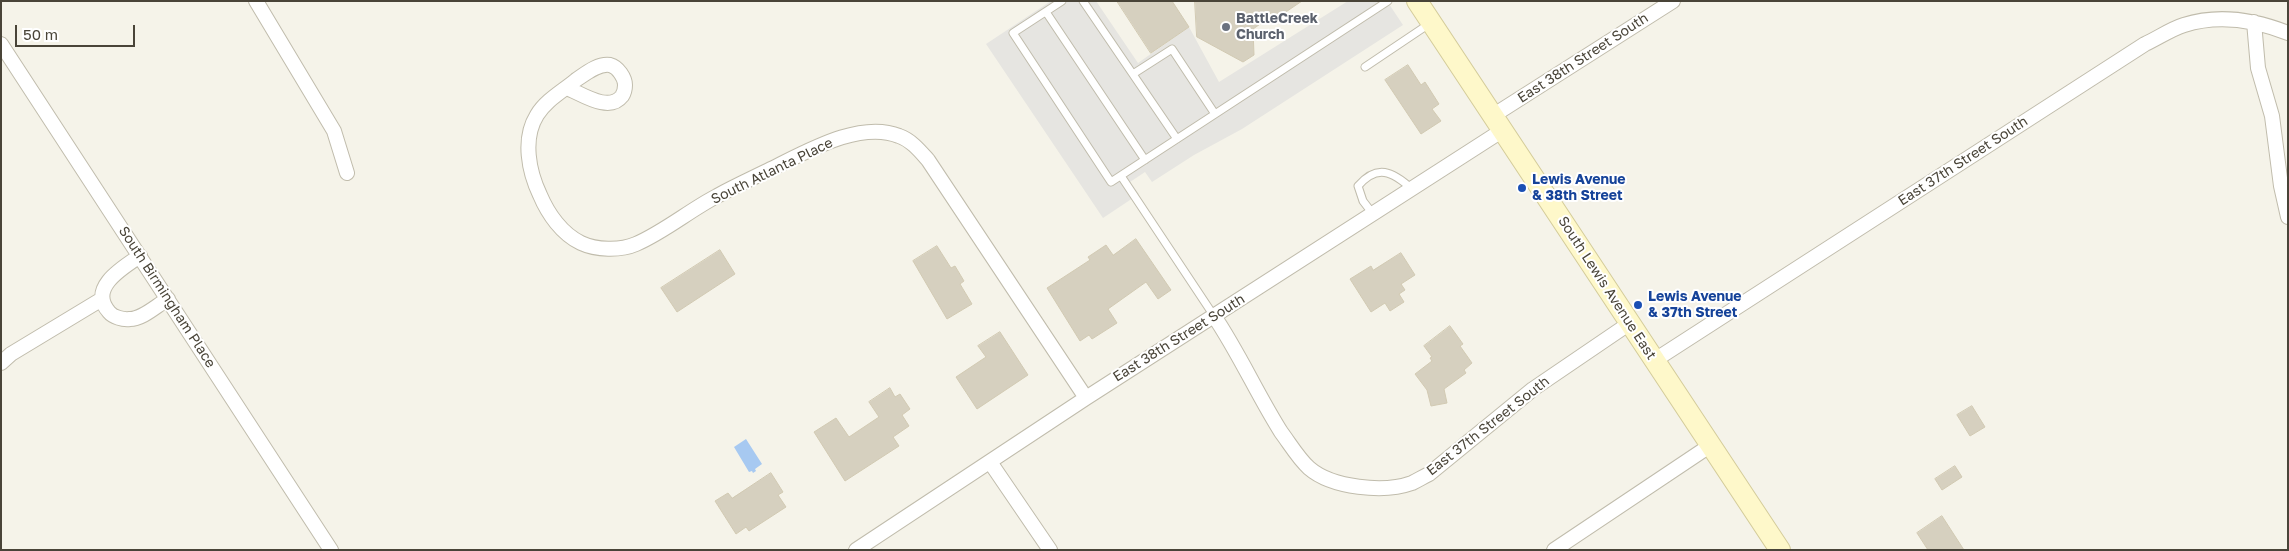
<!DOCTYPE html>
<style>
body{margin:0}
#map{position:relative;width:2289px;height:551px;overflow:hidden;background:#f5f3e9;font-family:"Golos Text",sans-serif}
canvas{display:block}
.frame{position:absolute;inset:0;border:2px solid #494438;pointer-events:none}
.scale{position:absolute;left:15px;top:25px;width:120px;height:22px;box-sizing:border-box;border:2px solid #494438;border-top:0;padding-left:6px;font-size:15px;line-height:18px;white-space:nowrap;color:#494438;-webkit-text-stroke:4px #fff;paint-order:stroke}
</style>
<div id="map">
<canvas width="2289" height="551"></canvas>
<div class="frame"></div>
<div class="scale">50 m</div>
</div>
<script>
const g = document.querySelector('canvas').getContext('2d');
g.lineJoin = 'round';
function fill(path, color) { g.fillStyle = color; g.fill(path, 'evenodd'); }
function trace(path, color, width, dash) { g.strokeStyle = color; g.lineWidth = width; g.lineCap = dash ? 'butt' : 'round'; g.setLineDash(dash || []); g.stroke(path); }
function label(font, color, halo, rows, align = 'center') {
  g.font = font + ' "Golos Text",sans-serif'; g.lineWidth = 4; g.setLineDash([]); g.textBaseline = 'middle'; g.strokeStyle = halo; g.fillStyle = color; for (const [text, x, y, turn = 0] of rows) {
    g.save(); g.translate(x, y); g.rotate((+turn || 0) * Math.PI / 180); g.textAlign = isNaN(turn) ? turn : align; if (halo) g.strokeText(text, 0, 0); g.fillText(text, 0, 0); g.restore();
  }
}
fill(new Path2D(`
 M1051 1H1096L1138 63 1189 27 1219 82 1348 1H1387L1403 25 1242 129 1194 155 1152 182 1145 172 1130 182 1139 194 1103 218 986 44Z`), '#e6e5e1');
fill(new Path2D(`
 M746 439 762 464 755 469 756 471 753 473 752 471 749 472 734 447Z`), '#a7c9f1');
const building = new Path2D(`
 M1117 1H1172L1189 27 1151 53Z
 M1195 1H1302L1271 22 1266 20 1253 29 1254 55 1243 62 1197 37Z
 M1408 65 1421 85 1425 82 1439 104 1432 109 1441 121 1421 134 1385 80Z
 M1136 239 1171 290 1158 299 1146 282 1108 309 1117 323 1092 339 1089 335 1080 341 1047 288 1090 260 1088 257 1106 245 1113 255Z
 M937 246 951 268 955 266 964 281 960 284 972 304 947 319 913 261Z
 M720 250 735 274 677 312 661 288Z
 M1401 253 1415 275 1401 284 1405 290 1399 294 1404 302 1390 311 1385 303 1371 312 1350 279 1371 266 1373 270Z
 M1450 326 1463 344 1460 346 1472 363 1464 370 1466 373 1444 389 1447 403 1431 406 1427 390 1415 374 1432 361 1430 358 1432 357 1424 346Z
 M1000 332 1028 375 977 409 956 377 986 357 978 346Z
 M890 388 895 397 900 394 910 409 902 415 909 426 893 437 899 446 845 481 814 432 836 418 849 437 879 417 869 402Z
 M1972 406 1985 427 1970 436 1957 415Z
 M1955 466 1962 477 1942 490 1935 479Z
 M771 473 783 492 778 495 786 507 749 531 746 527 736 534 715 501 728 493 732 498Z
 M1942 516 1964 550H1928L1917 533Z`);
fill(building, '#d6d0bf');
trace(building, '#d1c9b2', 1);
const service = new Path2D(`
 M1062 1 1013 33 1111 182 1388 1
 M1083 1 1177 139
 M1046 12 1145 160
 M1365 67 1429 24
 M1133 74 1172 49 1215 114
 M1121 176 1214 316
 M1373 214 1363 201 1358 186C1377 164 1392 171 1412 189`);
const minor = new Path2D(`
 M256 1 334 131 347 173
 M2254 22 2258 68 2272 116 2281 186 2288 217
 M1 44 331 550
 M567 88C582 94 609 113 622 96 624 93 625 90 625 85 625 78 618 67 610 65 598 63 585 74 576 80 563 91 546 100 537 115 522 139 529 172 540 195 548 214 562 234 581 243 596 250 620 251 636 244 664 232 690 210 717 196 735 186 753 178 771 169 806 152 860 120 899 136 911 140 920 151 928 160L1086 398
 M1494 115 1673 1
 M140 256C122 268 88 288 109 312 113 317 123 320 130 319 143 319 157 305 168 299
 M1214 316C1239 353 1257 394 1281 432 1290 444 1298 458 1309 468 1332 488 1384 493 1412 483 1418 480 1423 477 1429 474L1533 389 1630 323
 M1655 360 2145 44C2158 38 2171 29 2184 25 2218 14 2255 20 2288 33
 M1 363 11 354 102 299
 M990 462 1050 550
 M856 550 1086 398 1503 130
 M1554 550 1711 445`);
const secondary = new Path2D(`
 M1417 1 1780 550`);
trace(service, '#c0bcac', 9);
trace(minor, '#c0bcac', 16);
trace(secondary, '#d4cc9a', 22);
trace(service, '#fff', 7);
trace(minor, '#fff', 14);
trace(secondary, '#fef8ca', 20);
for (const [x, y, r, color] of [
 [1226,27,5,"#6b7280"],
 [1522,188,5,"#1a4fb4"],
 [1638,305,5,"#1a4fb4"]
]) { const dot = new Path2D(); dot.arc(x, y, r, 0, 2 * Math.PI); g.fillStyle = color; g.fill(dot); trace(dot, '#fff', 2); }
label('bold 14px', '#5b616d', '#fff', [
 ["BattleCreek",1236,19],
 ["Church",1236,35]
], 'left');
label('14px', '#494438', '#fff', [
 ["East 38th Street South",1583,58,-33],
 ["East 37th Street South",1963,161,-33],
 ["South Atlanta Place",772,171,-26],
 ["South Lewis Avenue East",1607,288,57],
 ["South Birmingham Place",167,297,57],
 ["East 38th Street South",1179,338,-32],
 ["East 37th Street South",1488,426,-38]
]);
label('bold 14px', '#164399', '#fff', [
 ["Lewis Avenue",1532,180],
 ["& 38th Street",1532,196],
 ["Lewis Avenue",1648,297],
 ["& 37th Street",1648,313]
], 'left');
</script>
